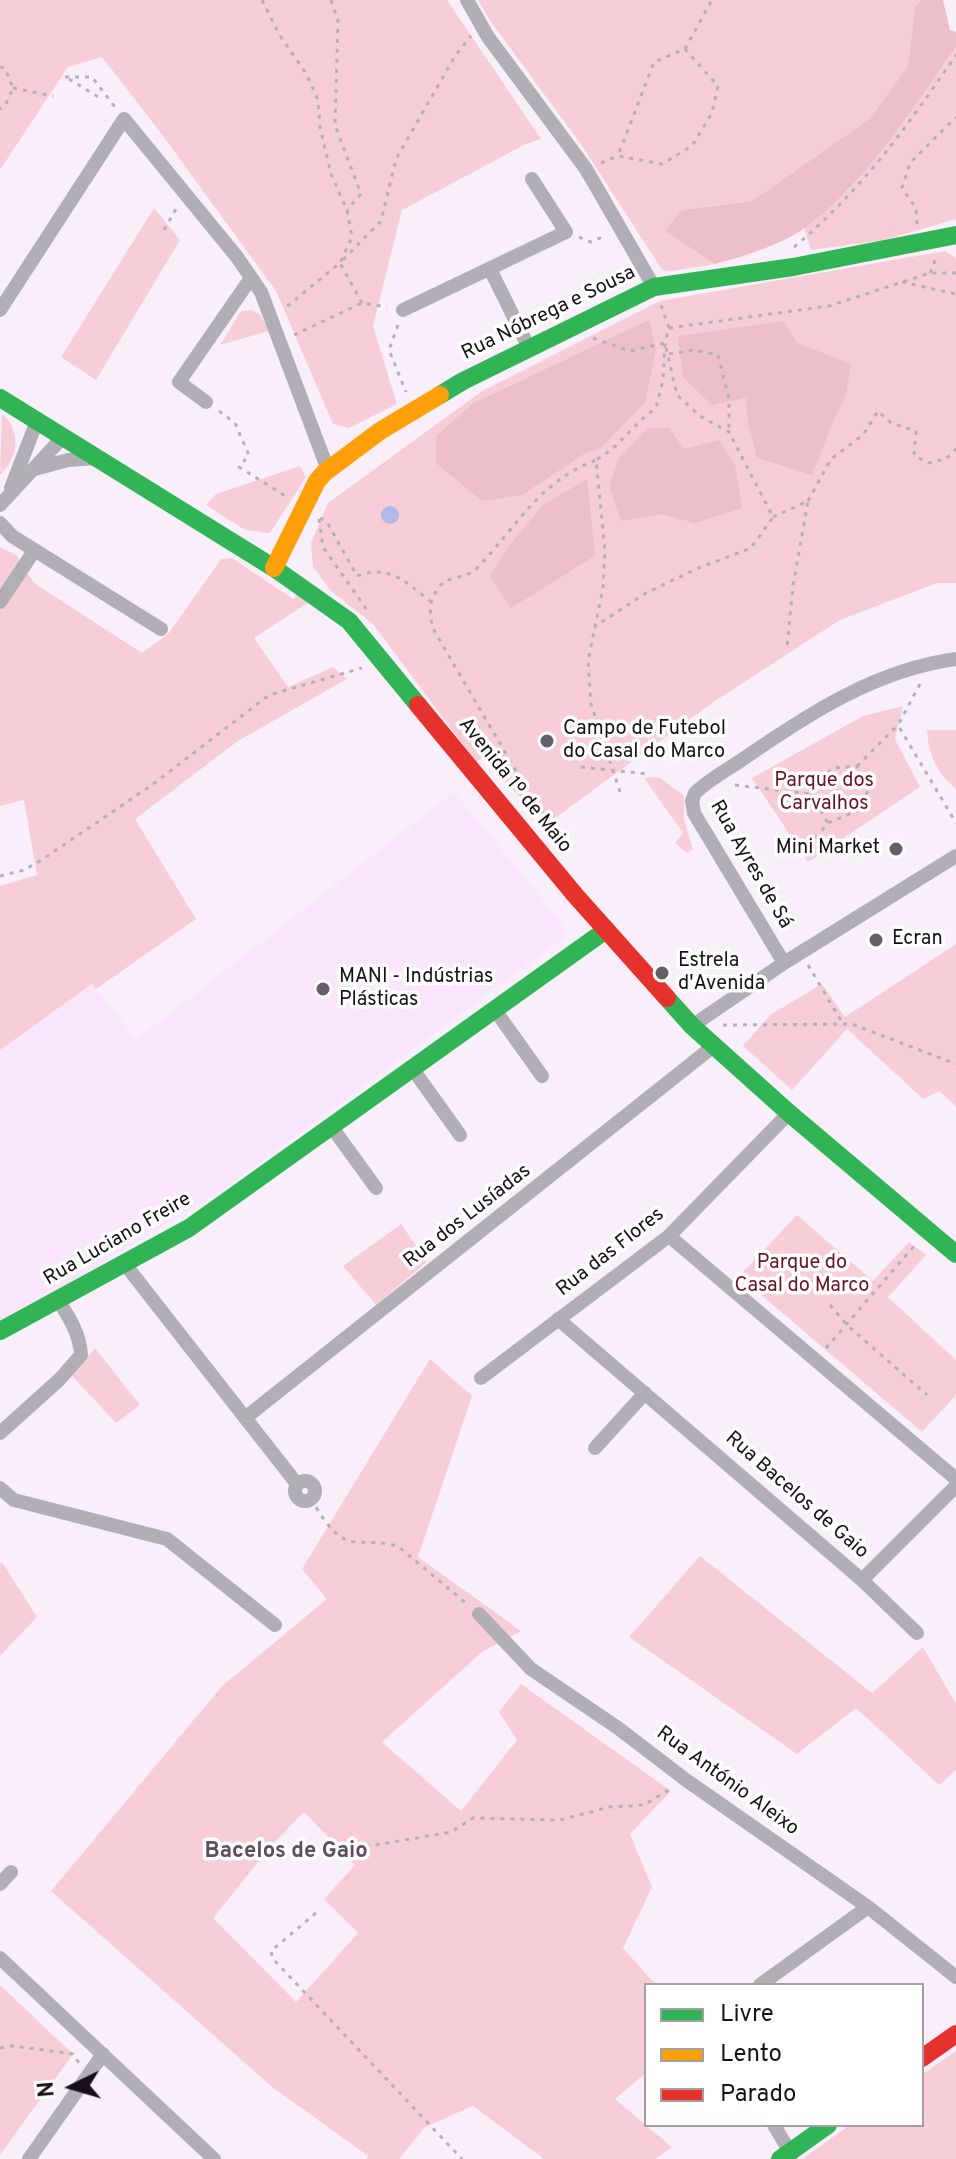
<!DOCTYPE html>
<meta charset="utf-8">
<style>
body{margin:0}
#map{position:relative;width:956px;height:2159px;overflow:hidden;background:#f8effa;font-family:Overpass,sans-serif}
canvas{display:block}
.legend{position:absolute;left:644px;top:1983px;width:280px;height:144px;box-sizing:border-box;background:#fff;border:2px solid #a39fa3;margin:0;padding:10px 14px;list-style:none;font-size:24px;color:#181019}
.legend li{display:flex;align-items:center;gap:16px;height:40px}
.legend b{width:40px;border:2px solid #a39fa3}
.north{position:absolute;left:32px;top:2047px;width:80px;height:80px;-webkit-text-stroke:6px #fff;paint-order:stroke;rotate:265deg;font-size:22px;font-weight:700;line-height:32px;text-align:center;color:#181019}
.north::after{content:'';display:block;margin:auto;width:28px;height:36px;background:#181019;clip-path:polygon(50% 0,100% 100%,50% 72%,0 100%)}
</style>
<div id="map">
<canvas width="956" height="2159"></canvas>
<ul class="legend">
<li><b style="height:10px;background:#30b455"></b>Livre</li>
<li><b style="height:10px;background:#ff9f0a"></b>Lento</li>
<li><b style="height:10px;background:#e5322d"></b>Parado</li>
</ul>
<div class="north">N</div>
</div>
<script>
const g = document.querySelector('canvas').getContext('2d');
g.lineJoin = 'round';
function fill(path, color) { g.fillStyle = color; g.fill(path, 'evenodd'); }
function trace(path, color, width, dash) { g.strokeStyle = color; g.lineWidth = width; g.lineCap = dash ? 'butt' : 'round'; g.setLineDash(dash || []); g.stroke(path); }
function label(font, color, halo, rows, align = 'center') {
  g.font = font + ' Overpass,sans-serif'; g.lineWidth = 7; g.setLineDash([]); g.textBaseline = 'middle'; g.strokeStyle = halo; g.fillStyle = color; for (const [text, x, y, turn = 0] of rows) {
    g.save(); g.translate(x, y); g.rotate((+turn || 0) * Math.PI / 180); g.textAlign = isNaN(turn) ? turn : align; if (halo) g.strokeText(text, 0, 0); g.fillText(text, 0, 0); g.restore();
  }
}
fill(new Path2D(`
 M454 792 562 923 566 936 221 1191 0 1325V1050L93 984 136 1040Z`), '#f9e6fc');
fill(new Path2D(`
 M0 0H447L541 139 526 144 402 210 373 326 397 404 349 428 333 424 276 291 160 132 102 57 68 67 0 170Z
 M478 0H922L915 7 908 66 869 119 752 201 682 210 666 231 715 264 672 271 662 270 583 147 491 22Z
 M956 47V219L884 240 811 250 804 228 848 190 876 157Z
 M154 208 180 240 96 380 61 357Z
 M945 251 956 258V583H937L840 620 712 703 547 824 502 779 486 756 476 762 373 624 331 591 313 567 311 543 328 503 482 391 660 301Z
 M251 310 260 314 269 331 220 345 241 311Z
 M2 414C22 431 18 458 0 475Z
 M300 466 306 477 270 533 245 530 206 505 216 494Z
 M0 547 17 556 34 583 142 653 169 633 221 559 232 558 293 599 300 593 309 602 254 638 288 687 333 667 347 679 238 741 135 819 196 919 96 989 92 984 0 1050V886L37 875 24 800 0 806Z
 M903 706 895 739 920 787 808 862 752 778 863 716Z
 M927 730H956V789C936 771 929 757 927 730Z
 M659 777 684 796V819L693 850 687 853 675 843 683 833 644 778Z
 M956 944V1106L939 1091 923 1099 847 1029 792 1090 743 1046 770 1015 822 984 845 1017Z
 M797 1215 873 1281 909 1242 926 1255 888 1297 956 1360V1395L922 1432 739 1276Z
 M401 1224 427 1262 376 1305 343 1266Z
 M95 1348 140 1405 116 1423 72 1376Z
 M430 1359 472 1396 418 1557 521 1631 482 1652 382 1742 461 1811 517 1740 499 1712 521 1684 671 1791 630 1834 652 1887 623 1948 656 1985H646V2073L615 2099 672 2147 655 2159H544L473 2106 425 2127 399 2159H367L368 2156 272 2087 51 1891 222 1686 327 1599 302 1569ZM304 1812 355 1865 324 1899 358 1933 296 2002 213 1918 272 1845Z
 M700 1556 872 1693 923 1647 956 1704V1770L939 1785 856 1708 797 1754 629 1637Z
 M2 1562 37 1617 0 1656V1564Z
 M0 1985 73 2054 0 2155Z
 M956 2051V2159H802L850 2125H922V2075Z`), '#f7ced7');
fill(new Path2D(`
 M922 0H943L950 30 956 32V47C911 109 869 180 806 227 783 244 743 257 715 264L665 231 682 210 752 201 869 119 908 66 915 6Z
 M649 320 656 350 645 402 601 448 584 454 522 495 482 501 436 463V436L474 403Z
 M783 321 797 343 851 364 846 395 833 422 812 475 757 458 748 423 746 398 712 405 683 377 678 336Z
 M648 428H669L684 449 719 440 735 465 742 508 695 523 661 514 621 521 609 486 619 458Z
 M587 479 595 556 511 608 490 576 509 546 543 505Z`), '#edbfc8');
fill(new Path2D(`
 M381 515a9 9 0 1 1 18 0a9 9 0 1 1-18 0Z`), '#afbae8');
trace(new Path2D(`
 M262 0 279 34 307 75 318 100 320 127 331 174 347 210 352 237 340 263 285 308
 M331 0 338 21 335 125 361 194 347 210
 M685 49 712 0
 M0 67 5 68 13 88 6 104 0 109
 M65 77H92L115 107
 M69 79 100 98
 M13 88 53 96
 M601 163 618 156 662 164 692 146 712 113 718 86 685 49 654 62 618 156
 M917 224 916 208 902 188 910 163 956 117
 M164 230 176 209
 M579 237 591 242 605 236
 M794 247C862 190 907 127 956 55
 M930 273 936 258
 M902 282 956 294
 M362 303 340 263 381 221 396 159 455 56 471 36
 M398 325 389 350 406 392
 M669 328 829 306 930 273H956
 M294 335 362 303 387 307
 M593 338 630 351 665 343 677 395 700 416 729 432 773 517 751 548 696 569 646 593 594 627
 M669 354 693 350 718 355 729 399V432
 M219 411 235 423 249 455 239 467 287 497
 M808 501 831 459 863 435 878 411 891 423 916 431 914 455 928 463 946 459 956 449
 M773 517 808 501 793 586 787 647
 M320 518 327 522 357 576C389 564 406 582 430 601
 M319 519 323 547 367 610
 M920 684 898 725 956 823
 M857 766 898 725
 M581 767 648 774
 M516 771 432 627C430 608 428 603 439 587 448 575 467 579 477 568 518 526 537 483 596 460
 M735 785 811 794
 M620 792 591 704 588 661 603 588 605 551 596 460C621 446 632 425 656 408L663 380 665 343 669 328 661 305
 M531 813 542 811 557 831
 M803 854 828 823 859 810 869 788 857 766 832 768 811 794 828 823
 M0 876 24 870 40 861 152 785 269 695 362 668
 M808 965 843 1024
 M723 1025 852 1024 956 1064
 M830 1305 847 1325 927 1395
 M826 1348 915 1245
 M311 1499C321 1515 334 1540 355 1542 371 1543 384 1541 399 1547L467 1604
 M346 1850 451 1832 473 1818 560 1820 609 1807 644 1805 672 1788
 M316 1913 271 1951 273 1959 462 2159
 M0 2048 13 2046 73 2054 79 2063`), '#b5b2b7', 3, [4, 6]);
trace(new Path2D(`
 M467 0 488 37 586 169 654 287
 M490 269 529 348
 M0 310 124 119 237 257 261 292 328 470
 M403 310 566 232 532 179
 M206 402 179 382 251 278
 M35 469 68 460 96 458
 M11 488 37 421
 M0 505 62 438
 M0 523 12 536 161 629
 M0 602 34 551
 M784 963 694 813 692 801 695 793C709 779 729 769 746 757 810 713 876 670 956 659
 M495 1010 542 1076
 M692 1026 784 963 956 856
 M412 1068 460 1135
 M331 1126 376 1188
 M669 1236 956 1479
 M124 1263 297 1484
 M558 1319 862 1580 917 1633
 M481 1378 669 1236 789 1113
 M245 1418 715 1045
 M0 1433 60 1379 81 1355C80 1334 69 1317 58 1300
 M595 1448 645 1393
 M295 1491a10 10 0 1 1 20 0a10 10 0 1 1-20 0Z
 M0 1488 14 1500 167 1539 275 1625
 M862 1580 956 1486
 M479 1614 531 1669 618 1728 686 1780 868 1907 956 1977
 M0 1884 11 1872
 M0 1958 214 2159
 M760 1985 868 1907
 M774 2125 790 2152
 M29 2159 103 2054`), '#b1afb5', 14);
trace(new Path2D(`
 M440 395 463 381 654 287 793 267 956 235
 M0 398 274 568 349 621 418 705
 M667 998 692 1026 789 1113 956 1254
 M0 1331 189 1228 606 930
 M780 2159 828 2125`), '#30b455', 18);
trace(new Path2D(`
 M274 568 317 481 324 473 380 431 440 395`), '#ff9f0a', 18);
trace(new Path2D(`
 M418 705 575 895 667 998
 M922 2058 956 2034`), '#e5322d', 18);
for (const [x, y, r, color] of [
 [547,741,8,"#665e68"],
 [896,849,8,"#665e68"],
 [876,940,8,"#665e68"],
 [662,973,8,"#665e68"],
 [323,989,8,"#665e68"]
]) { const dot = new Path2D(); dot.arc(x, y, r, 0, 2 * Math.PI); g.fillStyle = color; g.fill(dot); trace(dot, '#fff', 3); }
label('20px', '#181019', '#fff', [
 ["Rua Nóbrega e Sousa",549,314,-26],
 ["Avenida 1º de Maio",514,786,51],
 ["Rua Ayres de Sá",750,865,60],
 ["Rua dos Lusíadas",468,1217,-38],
 ["Rua Luciano Freire",118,1240,-30],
 ["Rua das Flores",611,1253,-38],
 ["Rua Bacelos de Gaio",796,1496,41],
 ["Rua António Aleixo",727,1782,36]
]);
label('20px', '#181019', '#fff', [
 ["Campo de Futebol",563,730],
 ["do Casal do Marco",563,753],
 ["Mini Market",880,849,"right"],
 ["Ecran",892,940],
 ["Estrela",678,962],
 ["d'Avenida",678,985],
 ["MANI - Indústrias",339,978],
 ["Plásticas",339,1001]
], 'left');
label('20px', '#6b1128', '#fff', [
 ["Parque dos",824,782],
 ["Carvalhos",824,805],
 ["Parque do",802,1264],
 ["Casal do Marco",802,1287]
]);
label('bold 22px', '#5e4c61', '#fff', [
 ["Bacelos de Gaio",286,1853]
]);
</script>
